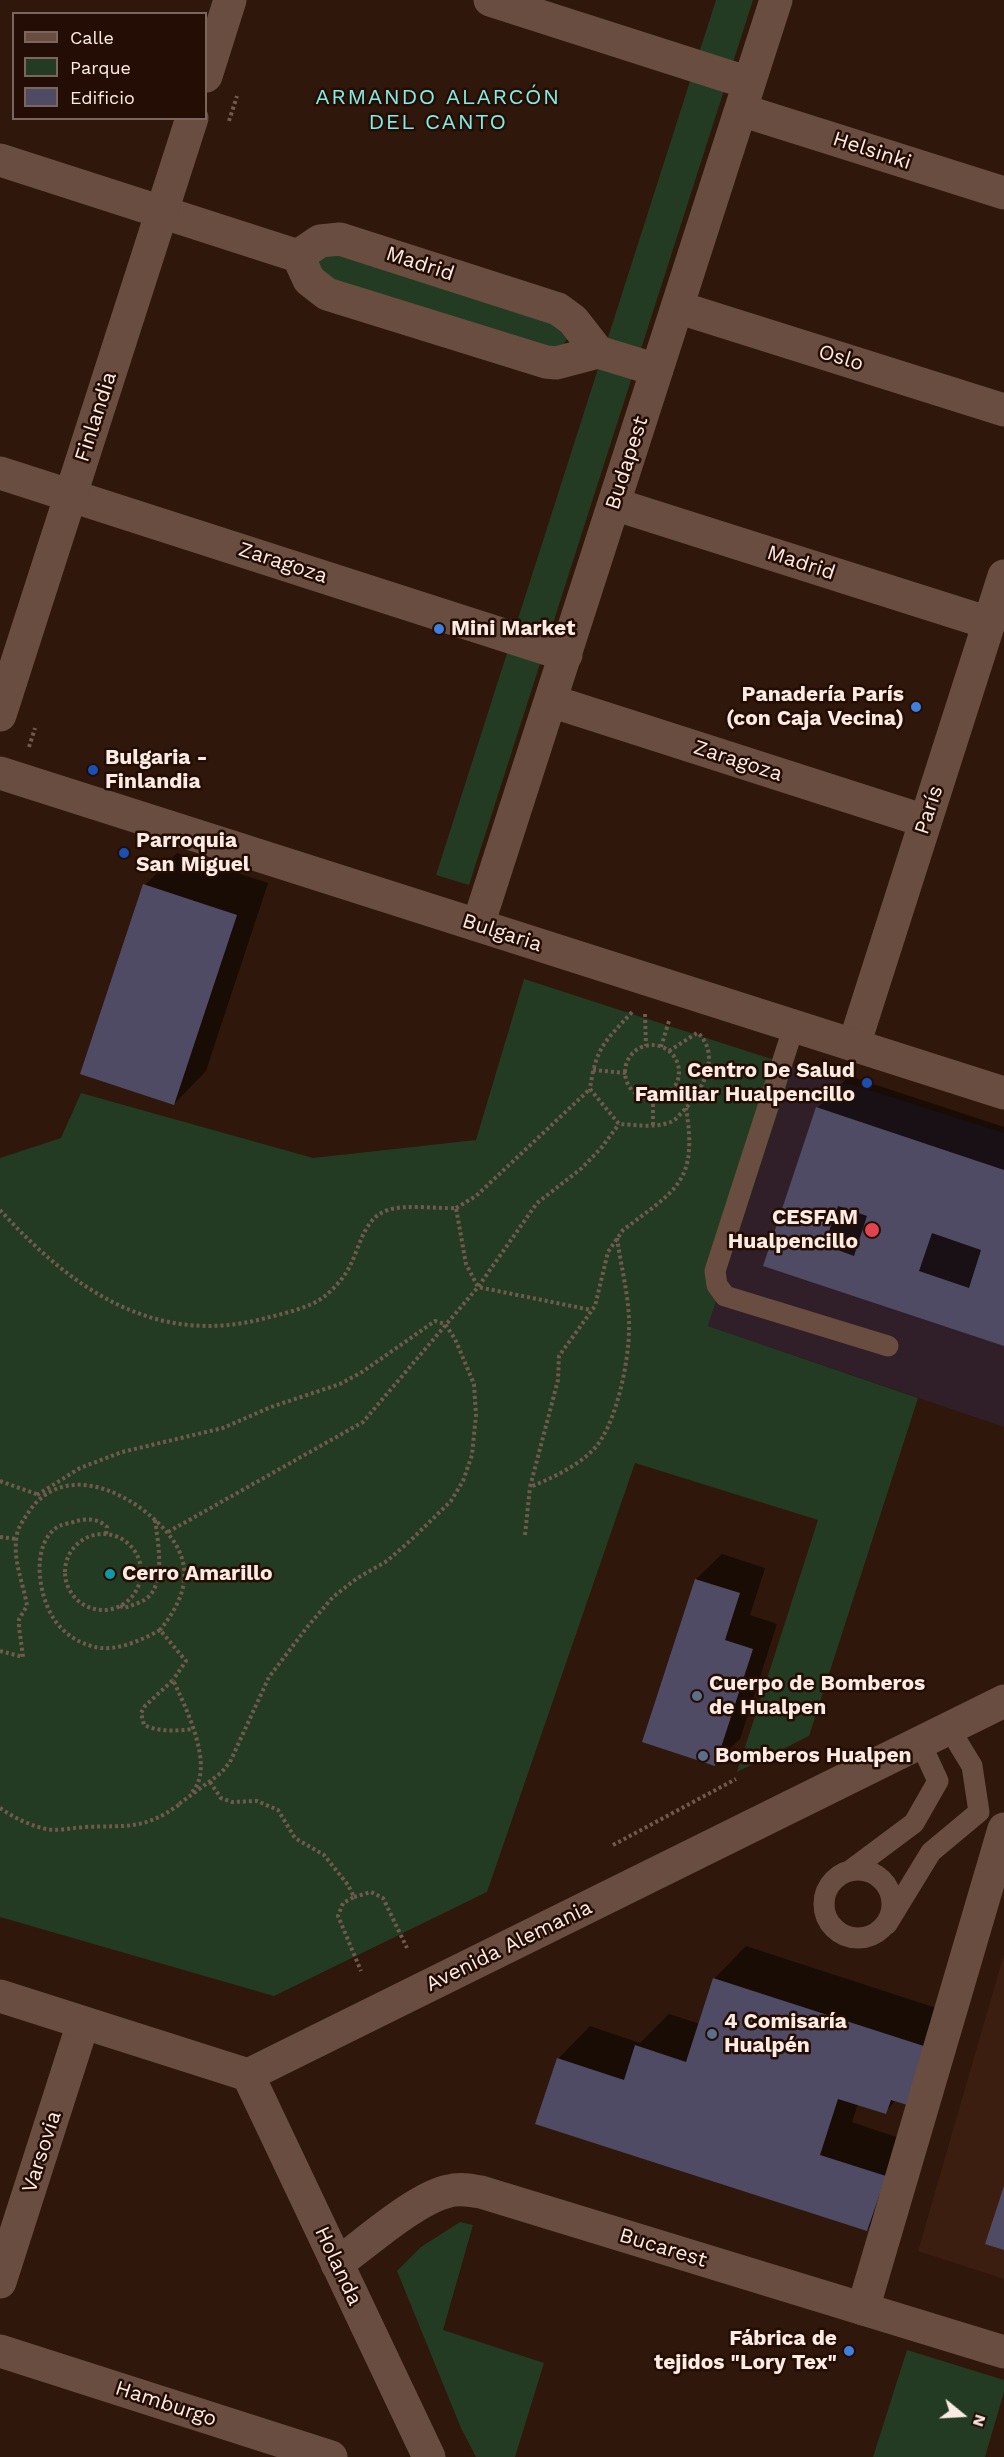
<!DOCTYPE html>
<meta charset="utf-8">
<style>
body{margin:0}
#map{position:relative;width:1004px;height:2457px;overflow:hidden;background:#2f170b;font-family:"Work Sans",sans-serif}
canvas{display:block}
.legend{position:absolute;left:12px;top:12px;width:195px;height:108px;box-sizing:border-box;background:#240d04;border:2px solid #7a665d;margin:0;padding:8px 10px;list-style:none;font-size:18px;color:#fcebe3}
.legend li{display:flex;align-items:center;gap:12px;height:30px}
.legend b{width:30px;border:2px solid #7a665d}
.north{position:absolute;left:932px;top:2385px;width:60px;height:60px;-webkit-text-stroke:4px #240d04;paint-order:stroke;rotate:108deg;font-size:16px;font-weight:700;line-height:24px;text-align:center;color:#fcebe3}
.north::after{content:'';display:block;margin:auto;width:21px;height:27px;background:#fcebe3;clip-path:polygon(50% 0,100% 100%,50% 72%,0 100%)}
</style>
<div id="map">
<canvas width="1004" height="2457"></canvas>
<ul class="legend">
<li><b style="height:8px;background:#694d40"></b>Calle</li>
<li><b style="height:16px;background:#233b22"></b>Parque</li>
<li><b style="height:16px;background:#504b65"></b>Edificio</li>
</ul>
<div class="north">N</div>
</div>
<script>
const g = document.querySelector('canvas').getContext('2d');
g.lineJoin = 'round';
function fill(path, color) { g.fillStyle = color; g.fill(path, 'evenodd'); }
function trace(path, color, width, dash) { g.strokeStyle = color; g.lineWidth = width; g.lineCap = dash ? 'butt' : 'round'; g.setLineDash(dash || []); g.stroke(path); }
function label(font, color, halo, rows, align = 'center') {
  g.font = font + ' "Work Sans",sans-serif'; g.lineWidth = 5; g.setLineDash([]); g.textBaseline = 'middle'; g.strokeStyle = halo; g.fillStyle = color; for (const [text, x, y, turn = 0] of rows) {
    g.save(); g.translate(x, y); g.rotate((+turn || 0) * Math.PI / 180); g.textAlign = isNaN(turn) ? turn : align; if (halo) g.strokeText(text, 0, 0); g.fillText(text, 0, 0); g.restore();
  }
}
fill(new Path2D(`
 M1004 1954V2279L918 2251Z`), '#3c1e10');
fill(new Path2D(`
 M793 1066 1004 1133V1427L708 1326Z`), '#301f28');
fill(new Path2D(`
 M716 0H753L469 885 436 875Z
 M328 249 557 318 568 337 562 347 556 350 321 276 316 255Z
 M524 979 793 1066 708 1326 918 1398 809 1736 737 1772 818 1520 635 1463 487 1892 274 1996 0 1917V1158L61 1138 81 1093 313 1158 476 1140Z
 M460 2222 473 2225 443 2330 544 2363 515 2457H476L461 2428 397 2271 421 2247Z
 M907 2350 1004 2380V2392L985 2457H873Z`), '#233b22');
fill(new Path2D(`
 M177 853 268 883 206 1071 174 1104 145 885Z
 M849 1076 1004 1127V1345L765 1265 817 1108Z
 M722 1554 765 1568 750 1615 777 1624 740 1739 714 1764 643 1741 696 1579Z
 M746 1946 964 2017 885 2113 858 2104 852 2122 917 2144 899 2197 867 2230 558 2059 590 2026 640 2043 669 2014 700 2024 714 1979Z`), '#0007');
fill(new Path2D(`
 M143 884 237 915 174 1105 80 1074Z
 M816 1107 1004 1170V1346L763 1266ZM838 1206 867 1216 854 1256 824 1245ZM932 1233 981 1250 969 1288 919 1271Z
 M695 1579 740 1593 725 1640 753 1649 715 1766 642 1742Z
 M713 1978 933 2049 914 2107 891 2100 886 2114 838 2099 820 2155 886 2176 867 2231 535 2124 557 2058 624 2080 635 2045 686 2062Z
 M1004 2186V2250L985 2244Z`), '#504b65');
trace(new Path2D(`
 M229 121 237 96
 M29 747 35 728
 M632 1012C605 1042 596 1046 590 1089L619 1124C635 1125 656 1128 671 1122 676 1120 681 1113 685 1109 702 1091 721 1056 699 1034
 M645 1014 646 1046
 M625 1072a27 27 0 1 1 54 0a27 27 0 1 1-54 0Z
 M661 1047 669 1021
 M669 1051 697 1033
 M593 1070 626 1073
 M653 1125V1099
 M456 1208 476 1196 590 1089
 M0 1210C72 1289 155 1348 266 1318 285 1313 310 1308 325 1296 335 1288 346 1275 351 1264 360 1245 365 1217 388 1210 406 1204 436 1209 456 1208L466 1264 478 1287 591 1310
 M617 1238C621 1267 630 1300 629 1329 629 1361 616 1427 593 1450 576 1467 552 1478 530 1487L558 1380 559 1356 595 1306 608 1252 623 1230C677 1189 698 1182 686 1108
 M0 1481 39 1495
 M37 1495 80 1468 122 1452 223 1428 271 1407 340 1384 362 1372 435 1321 445 1324 455 1339 474 1384 476 1415 472 1455 463 1481 451 1501 411 1540 387 1561 356 1579 333 1597 308 1626 269 1677 230 1762 221 1773 179 1804
 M168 1532 363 1422 478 1287 537 1203 582 1168 602 1147 619 1124
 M106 1534 107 1527C99 1519 87 1518 77 1521 71 1523 64 1524 59 1526 30 1543 38 1595 54 1619 63 1633 78 1643 95 1647 116 1652 142 1640 160 1630L186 1661 173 1680
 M65 1572a38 38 0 1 1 76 0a38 38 0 1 1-76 0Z
 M525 1535 530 1487
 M0 1537 17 1539
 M120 1606 125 1608C132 1605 141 1603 147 1598 166 1583 158 1542 155 1520
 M0 1651 23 1657 19 1627V1619L27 1606C23 1581 12 1560 17 1534 19 1525 25 1518 30 1510 63 1465 120 1488 154 1519 194 1555 193 1589 160 1630
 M210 1782 221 1798 232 1802 257 1801 278 1810 295 1838 324 1855 348 1885 354 1897 343 1903 338 1916 361 1971
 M192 1792C216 1768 185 1706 173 1680L145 1706 141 1713 144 1725C159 1732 177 1731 193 1729
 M0 1808C13 1817 27 1824 42 1828 56 1832 70 1828 84 1827 126 1825 143 1831 180 1804
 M613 1845 736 1779
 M354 1897 371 1892 383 1898 407 1948`), '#705a4f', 4, [3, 3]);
trace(new Path2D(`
 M794 1026 715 1271 717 1285 725 1296 888 1346
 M824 1904a34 34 0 1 1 68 0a34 34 0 1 1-68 0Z
 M851 1870 914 1823 938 1781 920 1742
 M887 1924 931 1852 979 1812 972 1766 949 1728`), '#694d40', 21);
trace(new Path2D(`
 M863 2309 1004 1829`), '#694d40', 33);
trace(new Path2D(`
 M490 0 749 83
 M741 110 1004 193
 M0 160 298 256 309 280 327 294 546 362 556 363 598 352 657 370
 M298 256 320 241 340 239 558 309 573 320 598 352
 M677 307 1004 410
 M0 473 566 655
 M614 504 989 623
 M551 701 925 821
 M478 925 776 0
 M854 1045 1004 576
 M337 2264C366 2243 416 2198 449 2191 459 2188 470 2190 481 2192L1004 2352
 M0 2282 83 2023
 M0 2351 331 2457`), '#694d40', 33);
trace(new Path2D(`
 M206 76 230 0
 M0 715 192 118
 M0 773 1004 1093
 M0 1996 248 2075 1004 1701
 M248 2075 429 2457`), '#694d40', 33);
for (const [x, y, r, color] of [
 [439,629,6,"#3f7fe0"],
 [916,707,6,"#3f7fe0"],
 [93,770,6,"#1a4fb4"],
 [124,853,6,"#1a4fb4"],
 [867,1083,6,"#1a4fb4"],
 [872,1230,8,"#e0444e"],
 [110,1574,6,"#0f9aa8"],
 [697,1696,6,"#5c6f8a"],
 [703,1756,6,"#5c6f8a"],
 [712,2034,6,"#5c6f8a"],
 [849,2351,6,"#3f7fe0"]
]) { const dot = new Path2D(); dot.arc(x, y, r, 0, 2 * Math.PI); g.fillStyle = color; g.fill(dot); trace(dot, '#240d04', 2); }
label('21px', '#fcebe3', '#240d04', [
 ["Helsinki",872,151,18],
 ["Madrid",420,264,18],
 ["Oslo",841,358,17],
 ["Finlandia",96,417,-72],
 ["Budapest",627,463,-72],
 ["Zaragoza",283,563,18],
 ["Madrid",801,563,18],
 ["Zaragoza",738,761,18],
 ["París",929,810,-72],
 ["Bulgaria",502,933,18],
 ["Avenida Alemania",509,1946,-26],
 ["Varsovia",42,2152,-72],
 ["Bucarest",663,2248,17],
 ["Holanda",338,2266,65],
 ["Hamburgo",166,2404,18]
]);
label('bold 21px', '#fcebe3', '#240d04', [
 ["Mini Market",451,629],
 ["Panadería París",904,695,"right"],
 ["(con Caja Vecina)",904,719,"right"],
 ["Bulgaria -",105,758],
 ["Finlandia",105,782],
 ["Parroquia",136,841],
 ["San Miguel",136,865],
 ["Centro De Salud",855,1071,"right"],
 ["Familiar Hualpencillo",855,1095,"right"],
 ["CESFAM",858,1218,"right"],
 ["Hualpencillo",858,1242,"right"],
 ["Cerro Amarillo",122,1574],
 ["Cuerpo de Bomberos",709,1684],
 ["de Hualpen",709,1708],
 ["Bomberos Hualpen",715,1756],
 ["4 Comisaría",724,2022],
 ["Hualpén",724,2046],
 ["Fábrica de",837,2339,"right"],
 ["tejidos \"Lory Tex\"",837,2363,"right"]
], 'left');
g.letterSpacing = '1.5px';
label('22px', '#82ece4', '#240d04', [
 ["ARMANDO ALARCÓN",438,98],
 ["DEL CANTO",438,123]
]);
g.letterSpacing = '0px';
</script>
